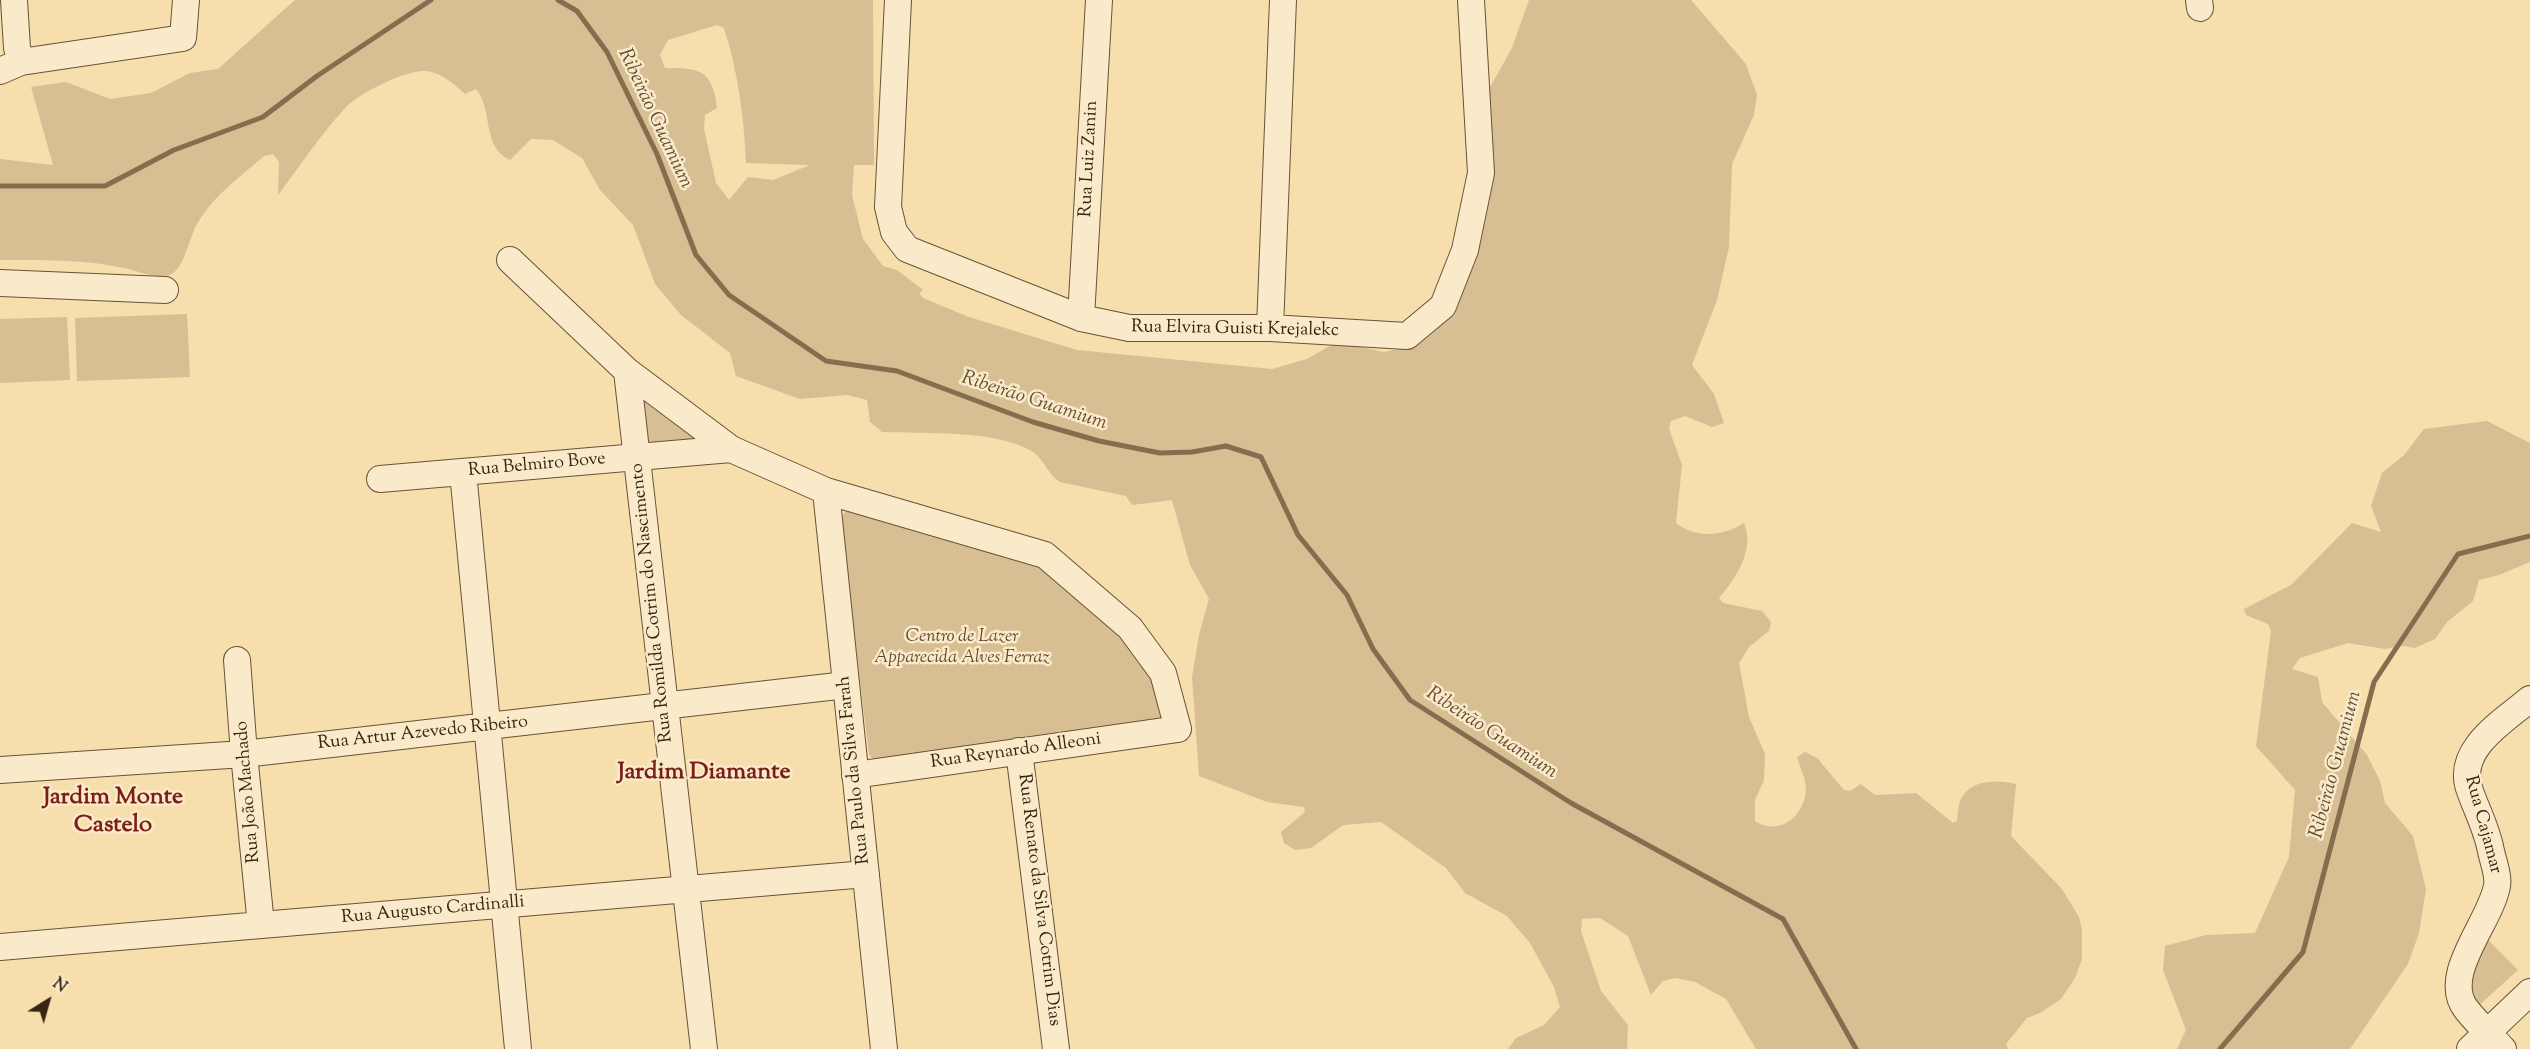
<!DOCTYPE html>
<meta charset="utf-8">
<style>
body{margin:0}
#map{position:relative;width:2530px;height:1049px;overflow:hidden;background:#f7dead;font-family:"Sorts Mill Goudy",serif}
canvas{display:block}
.north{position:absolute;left:18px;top:971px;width:60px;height:60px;-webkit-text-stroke:4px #faeaca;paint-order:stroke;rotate:37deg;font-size:16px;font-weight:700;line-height:24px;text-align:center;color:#382412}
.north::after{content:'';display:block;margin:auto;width:21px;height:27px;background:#382412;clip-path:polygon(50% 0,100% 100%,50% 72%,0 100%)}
</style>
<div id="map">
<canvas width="2530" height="1049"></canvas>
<div class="north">N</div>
</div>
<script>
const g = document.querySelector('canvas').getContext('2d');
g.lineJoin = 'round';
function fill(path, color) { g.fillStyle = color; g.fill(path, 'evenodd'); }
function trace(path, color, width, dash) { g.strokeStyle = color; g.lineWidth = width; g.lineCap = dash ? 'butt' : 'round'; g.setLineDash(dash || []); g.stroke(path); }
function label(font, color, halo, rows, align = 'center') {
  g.font = font + ' "Sorts Mill Goudy",serif'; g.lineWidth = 5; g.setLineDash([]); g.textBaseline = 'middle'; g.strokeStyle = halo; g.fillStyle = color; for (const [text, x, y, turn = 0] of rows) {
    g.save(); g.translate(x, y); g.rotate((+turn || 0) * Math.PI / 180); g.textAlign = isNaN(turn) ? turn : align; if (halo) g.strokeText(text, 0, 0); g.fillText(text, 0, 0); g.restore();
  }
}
fill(new Path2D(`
 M295 0H873L874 165H854L852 195 863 239 883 266 897 270 923 290 919 293 923 298 969 317 1077 350 1272 369 1307 359 1337 342 1384 352 1401 348 1439 290 1452 257 1484 98 1512 48 1529 0H1691L1746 64 1757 95 1754 115 1732 164 1729 247 1717 300 1692 365 1714 394 1724 423 1712 427 1685 416 1671 421 1669 429 1682 465 1676 523C1696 539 1724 536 1744 523 1755 550 1736 578 1719 598L1723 603 1762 611 1771 622 1769 631 1749 647 1739 663 1749 717 1765 754 1764 780 1755 800V821C1779 837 1805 816 1806 789 1806 780 1800 767 1797 757L1805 752 1817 758 1844 790 1850 791 1861 784 1875 795 1916 793 1953 823 1957 821C1958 814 1958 803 1962 797 1973 779 1999 780 2016 784L2011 836 2062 889 2079 917 2082 930V959L2075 978 2061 999 2040 1013 2027 1018 2006 1044 2008 1049H1756L1726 999 1695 982 1675 978 1663 981 1651 995 1628 936 1600 918 1582 919 1581 931 1601 991 1628 1025 1627 1049H1508L1516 1038 1544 1025 1560 1007 1554 987 1530 943 1507 916 1465 893 1446 868 1381 822 1343 825 1311 848 1295 850 1284 843 1281 832 1305 812 1304 807 1267 802 1199 776 1192 677 1199 635 1209 599 1190 565 1172 500 1132 505 1126 496 1060 482C1048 475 1044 459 1033 452 995 429 926 434 882 432L870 422 867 400 847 395 800 399 736 376 730 353 681 315 655 284 633 225 600 190 582 158 553 140 531 139 510 160C481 147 494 111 476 89L465 94C454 84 441 72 425 71 405 70 360 93 346 107 321 134 300 166 278 195L279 162 273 154 264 156C240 177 213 196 197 224 190 237 184 266 173 273 161 281 141 272 128 269 87 259 42 260 0 260V159L53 165 31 87 66 82 110 99 151 93 190 73 218 69ZM717 25 724 28C738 72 744 117 746 163L810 165 773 180 748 177 729 200 716 183 704 129 705 115 717 108C712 69 700 68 665 68L660 55 668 40Z
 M187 314 190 377 77 381 75 318Z
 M67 317 70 380 0 383V319Z
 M639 390 709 440 646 449Z
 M2487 421 2530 443V562L2499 575 2479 580 2473 601 2447 622 2435 639 2415 648 2403 646 2385 649 2348 643 2300 658 2292 669 2318 677 2322 702 2367 755 2380 781 2385 803 2413 836 2426 889 2419 933 2408 964 2350 1049H2177L2186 1030 2163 970 2165 946 2206 935 2255 933 2289 857 2295 790 2256 746 2271 631 2268 624 2246 615 2244 609 2291 585 2352 523 2381 532 2371 506 2382 473 2404 455 2424 429Z
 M850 506 1045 567 1119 631 1154 675 1165 725 873 760 869 754 840 518Z
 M2487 939 2518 970 2475 1009 2465 978Z`), '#d7be93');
trace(new Path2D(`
 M558 0 577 11 607 52 657 154 696 255 729 295 826 361 897 371 1033 422 1099 441 1160 453 1192 452 1226 446 1261 457 1298 535 1347 595 1373 649 1410 700 1571 803 1783 919 1856 1049
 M0 186H105L174 150 263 117 317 76 431 0
 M2220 1049 2303 952 2374 682 2458 554 2530 536`), '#846e4f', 5);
const minor = new Path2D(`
 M898 0 888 207 894 232 907 249 1081 318 1129 328H1270L1407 336 1443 306 1465 250 1481 173 1471 0
 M2199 0 2200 8
 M21 62 183 38 186 0
 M0 71 21 62 17 48 14 0
 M510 260 627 371 731 449 826 491 1045 555 1130 628 1163 673 1178 729 855 775
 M0 283 165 290
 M1081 318 1099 0
 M1270 328 1283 0
 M627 371 704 1049
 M463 472 518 1049
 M380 479 731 449
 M826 491 884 1049
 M237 660 244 754 261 925
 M1019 751 1056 1049
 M0 770 244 754 846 685
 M0 947 866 874
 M2470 1049 2530 992
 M2503 1049C2491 1036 2477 1023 2466 1009 2440 975 2490 923 2497 886 2499 876 2493 861 2491 851 2487 829 2477 811 2470 791 2454 750 2504 721 2530 699`);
trace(minor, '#685239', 28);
trace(minor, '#faeaca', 26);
label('18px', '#382412', '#faeaca', [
 ["Rua Luiz Zanin",1090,159,-87],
 ["Rua Elvira Guisti Krejalekc",1235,330,1],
 ["Rua Belmiro Bove",537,466,-5],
 ["Rua Romilda Cotrim do Nascimento",653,603,-96],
 ["Rua Artur Azevedo Ribeiro",423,734,-6],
 ["Rua Reynardo Alleoni",1016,752,-8],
 ["Rua Paulo da Silva Farah",855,770,-96],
 ["Rua João Machado",249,792,-95],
 ["Rua Cajamar",2482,825,75],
 ["Rua Renato da Silva Cotrim Dias",1038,900,83],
 ["Rua Augusto Cardinalli",433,911,-5]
]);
label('italic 18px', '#604a32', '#faeaca', [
 ["Centro de Lazer",962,638],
 ["Apparecida Alves Ferraz",962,659]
]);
label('italic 20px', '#644f36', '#faeaca', [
 ["Ribeirão Guamium",654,119,65],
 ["Ribeirão Guamium",1034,402,18],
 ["Ribeirão Guamium",1491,734,33],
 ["Ribeirão Guamium",2337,765,-75]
]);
label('bold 24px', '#7a1f14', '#faeaca', [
 ["Jardim Diamante",704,774],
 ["Jardim Monte",113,799],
 ["Castelo",113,827]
]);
</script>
